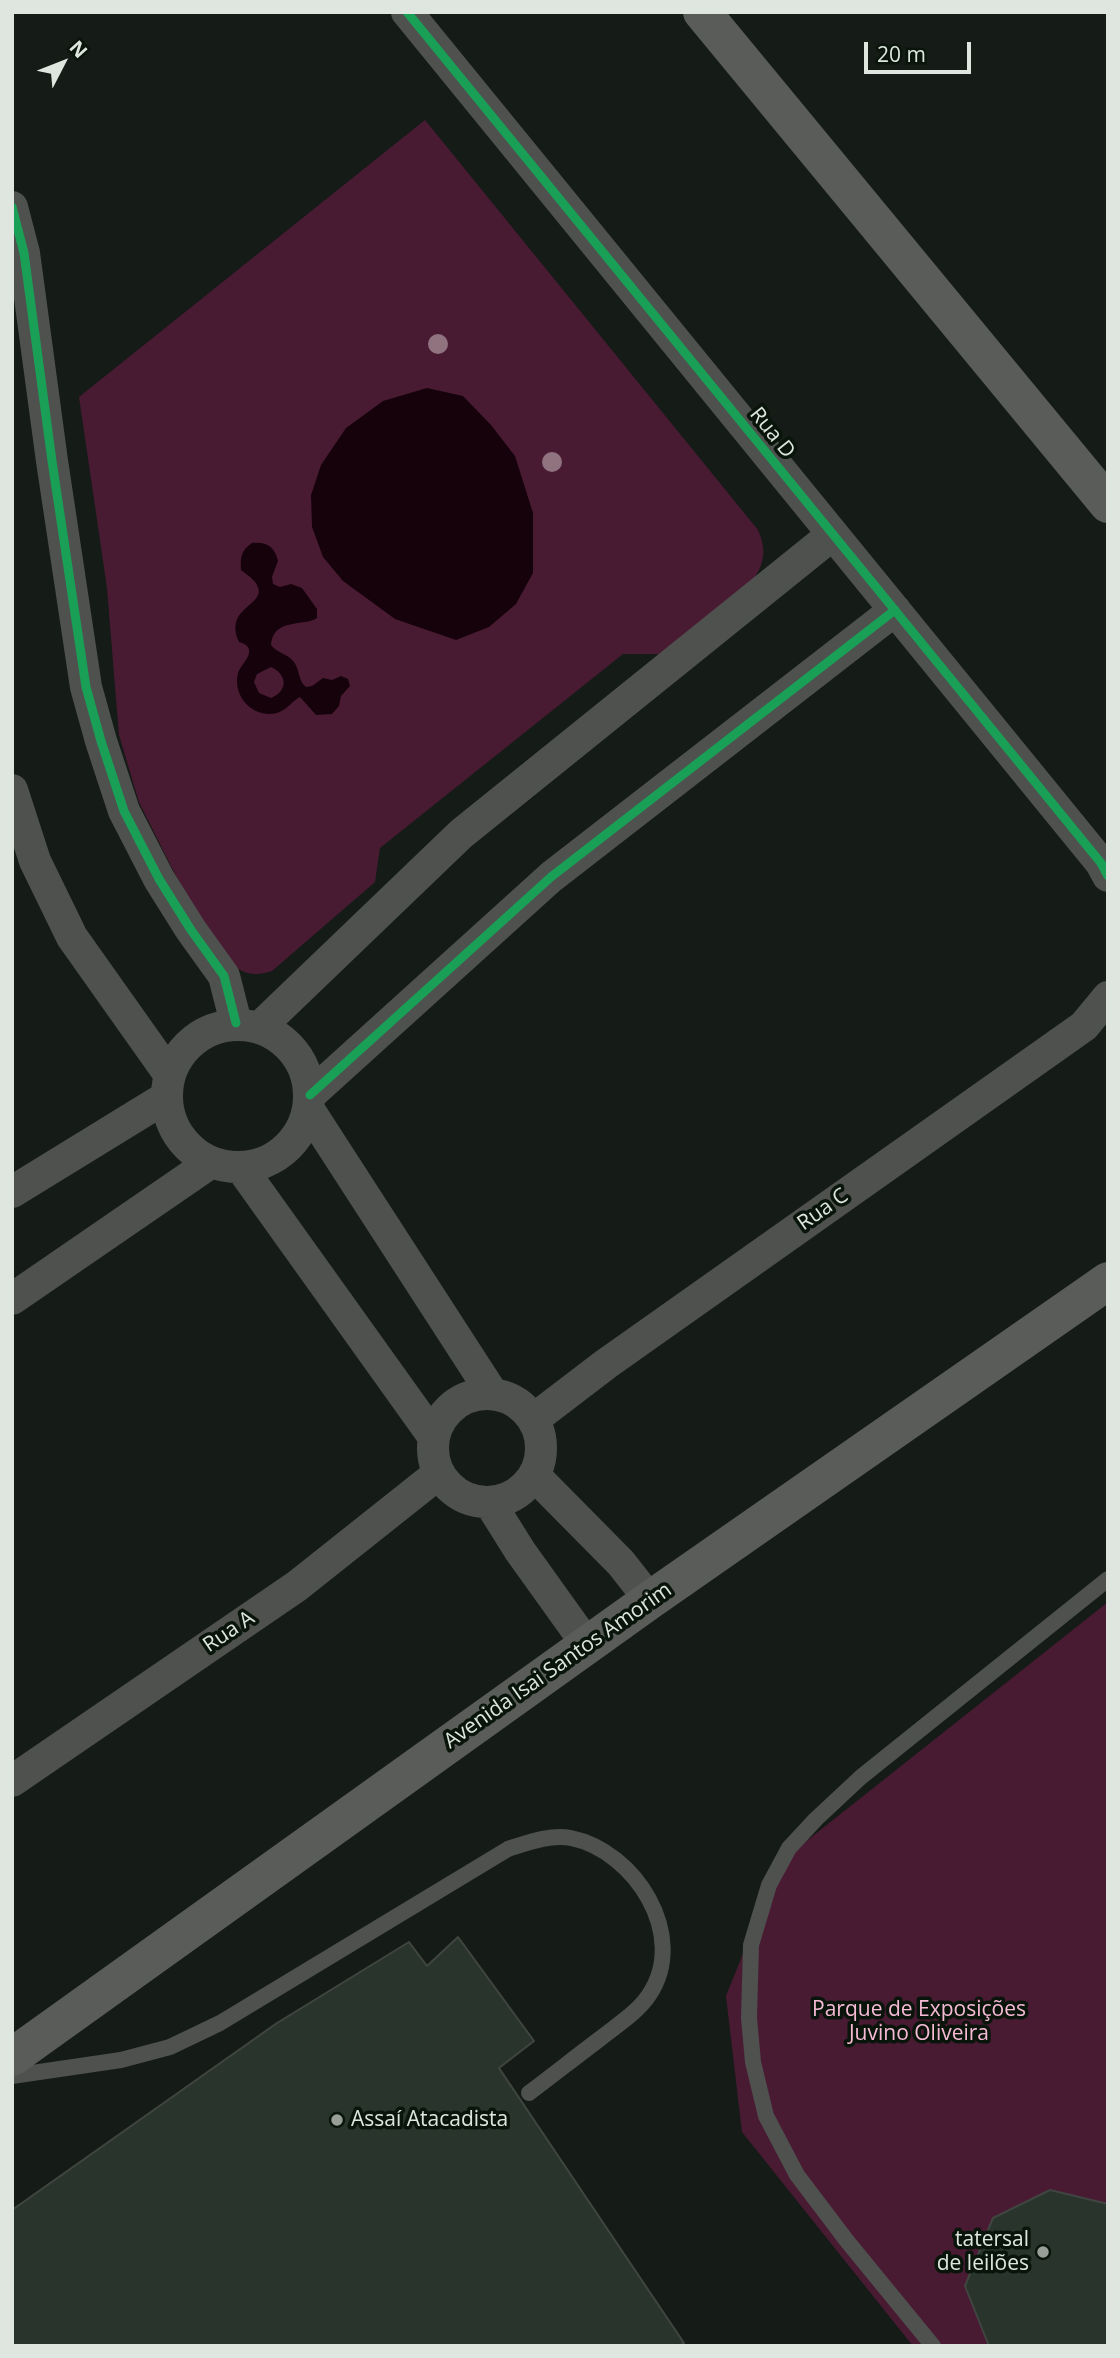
<!DOCTYPE html>
<meta charset="utf-8">
<style>
body{margin:0}
#map{position:relative;width:1120px;height:2358px;overflow:hidden;background:#151b16;font-family:"Open Sans",sans-serif}
canvas{display:block}
.frame{position:absolute;inset:0;border:14px solid #dee6df;pointer-events:none}
.north{position:absolute;left:28px;top:28px;width:70px;height:70px;-webkit-text-stroke:5px #09150b;paint-order:stroke;rotate:48deg;font-size:19px;font-weight:700;line-height:28px;text-align:center;color:#dee6df}
.north::after{content:'';display:block;margin:auto;width:24px;height:32px;background:#dee6df;clip-path:polygon(50% 0,100% 100%,50% 72%,0 100%)}
.scale{position:absolute;left:864px;top:42px;width:107px;height:32px;box-sizing:border-box;border:4px solid #dee6df;border-top:0;padding-left:9px;font-size:21px;line-height:24px;white-space:nowrap;color:#dee6df;-webkit-text-stroke:5px #09150b;paint-order:stroke}
</style>
<div id="map">
<canvas width="1120" height="2358"></canvas>
<div class="frame"></div>
<div class="north">N</div>
<div class="scale">20 m</div>
</div>
<script>
const g = document.querySelector('canvas').getContext('2d');
g.lineJoin = 'round';
function fill(path, color) { g.fillStyle = color; g.fill(path, 'evenodd'); }
function trace(path, color, width, dash) { g.strokeStyle = color; g.lineWidth = width; g.lineCap = dash ? 'butt' : 'round'; g.setLineDash(dash || []); g.stroke(path); }
function label(font, color, halo, rows, align = 'center') {
  g.font = font + ' "Open Sans",sans-serif'; g.lineWidth = 7; g.setLineDash([]); g.textBaseline = 'middle'; g.strokeStyle = halo; g.fillStyle = color; for (const [text, x, y, turn = 0] of rows) {
    g.save(); g.translate(x, y); g.rotate((+turn || 0) * Math.PI / 180); g.textAlign = isNaN(turn) ? turn : align; if (halo) g.strokeText(text, 0, 0); g.fillText(text, 0, 0); g.restore();
  }
}
fill(new Path2D(`
 M425 120 758 530C766 548 765 561 755 577L668 654H623L380 848 375 882 272 971C254 977 242 974 228 961L179 882 139 802 119 735 107 588 79 397Z
 M1108 1602V2346H913L742 2132 726 1996 780 1862Z`), '#491b33');
fill(new Path2D(`
 M427 388 463 396 491 425 515 456 533 513V573L516 604 489 627 456 640 395 619 343 581 323 557 312 527 311 495 321 465 346 428 383 401Z
 M252 543C267 541 275 547 278 561L272 577 273 584 280 587 291 584 302 588 317 609V618C305 627 273 617 271 645 277 653 288 654 294 662 300 670 298 681 306 687L312 686 323 678 332 680 341 676 348 679 350 686 341 696 339 706 332 714 316 715 300 697C292 701 287 710 277 713 253 719 232 696 238 673 240 666 248 660 249 653 250 646 245 644 239 642 223 606 268 606 257 585 254 579 246 574 241 570 240 558 241 550 252 543ZM271 667C288 675 288 691 271 698L259 693 254 682 257 674Z`), '#16020b');
const building = new Path2D(`
 M458 1937 534 2041 499 2068 684 2343 679 2346H12V2210L277 2023 409 1942 427 1966Z
 M1050 2190 1108 2204V2346H989L965 2286 993 2218Z`);
fill(building, '#29352c');
trace(building, '#404541', 2);
trace(new Path2D(`
 M12 2076 121 2060 170 2047 220 2023 508 1849C527 1843 550 1834 571 1838 635 1851 689 1936 649 1995 637 2013 617 2025 601 2038 577 2056 553 2075 529 2093
 M933 2346 847 2241 797 2175 766 2116 753 2062 749 2018 751 1945 769 1885 789 1848 816 1819 861 1777 1108 1579`), '#4e514e', 16);
trace(new Path2D(`
 M407 12 1101 863 1108 876
 M12 207 24 253 52 461 86 687 101 741 124 811 159 879 191 930 224 976 236 1023
 M12 790 35 861 72 937 169 1074
 M167 1096a71 71 0 1 1 142 0a71 71 0 1 1-142 0Z
 M260 1027 461 834 832 535
 M310 1095 551 877 895 610
 M309 1110 492 1393
 M242 1169 433 1436
 M12 1192 165 1098
 M12 1299 210 1163
 M433 1448a54 54 0 1 1 108 0a54 54 0 1 1-108 0Z
 M534 1419 606 1364 1084 1026 1108 997
 M535 1476 621 1563 650 1600
 M490 1503 520 1551 588 1646
 M12 1781 297 1586 438 1474`), '#4e514e', 32);
trace(new Path2D(`
 M702 12 1108 504
 M12 2057 650 1600 1108 1281`), '#5a5c5a', 38);
trace(new Path2D(`
 M407 12 1101 863 1108 876
 M12 207 24 253 52 461 86 687 101 741 124 811 159 879 191 930 224 976 236 1023
 M310 1095 551 877 895 610`), '#1a9f57', 9);
g.fillStyle = '#91727f';
for (const [x, y] of [
 [438,344],
 [552,462]
]) { g.beginPath(); g.arc(x, y, 10, 0, 2 * Math.PI); g.fill(); }
for (const [x, y, r, color] of [
 [337,2120,7,"#989f99"],
 [1043,2252,7,"#989f99"]
]) { const dot = new Path2D(); dot.arc(x, y, r, 0, 2 * Math.PI); g.fillStyle = color; g.fill(dot); trace(dot, '#09150b', 2.5); }
label('21px', '#dee6df', '#09150b', [
 ["Rua D",772,433,51],
 ["Rua C",823,1210,-35],
 ["Rua A",229,1632,-34],
 ["Avenida Isai Santos Amorim",558,1666,-35]
]);
label('21px', '#f7bad5', '#09150b', [
 ["Parque de Exposições",919,2010],
 ["Juvino Oliveira",919,2034]
]);
label('21px', '#dee6df', '#09150b', [
 ["Assaí Atacadista",351,2120],
 ["tatersal",1029,2240,"right"],
 ["de leilões",1029,2264,"right"]
], 'left');
</script>
